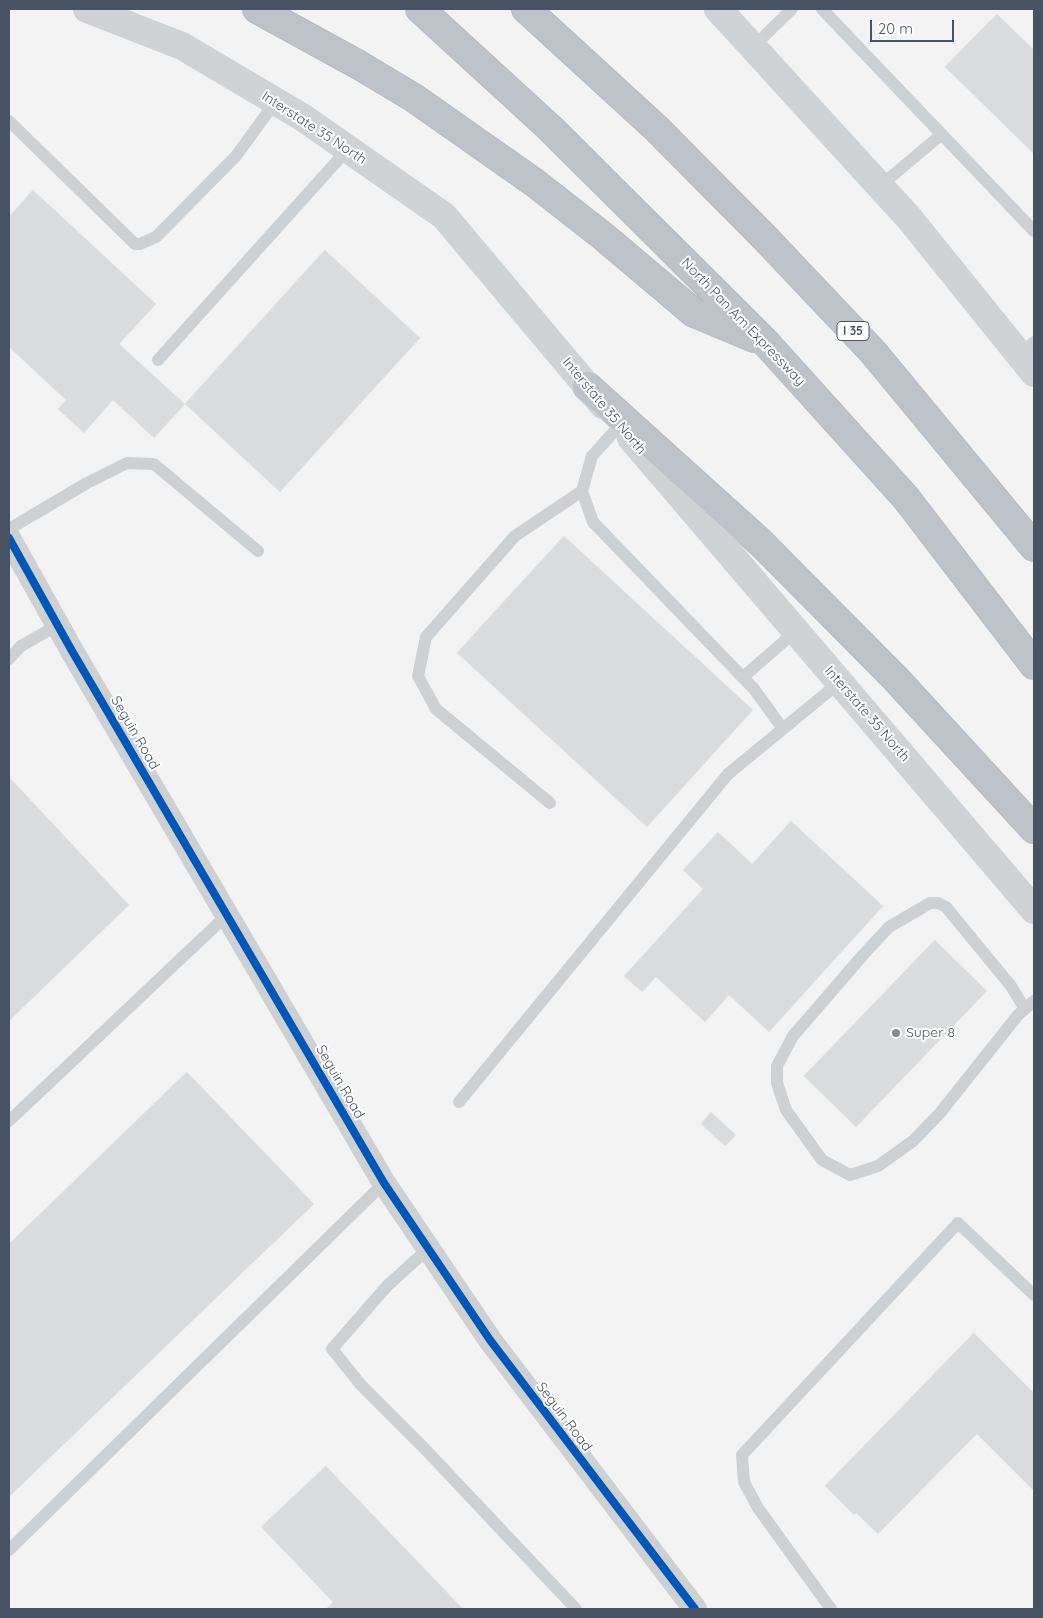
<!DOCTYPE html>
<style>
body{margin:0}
#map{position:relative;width:1043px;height:1618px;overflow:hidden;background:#f3f3f3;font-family:Quicksand,sans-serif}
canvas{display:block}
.frame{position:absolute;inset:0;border:10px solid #475362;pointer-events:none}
.scale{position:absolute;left:870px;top:20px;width:84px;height:22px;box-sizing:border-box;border:2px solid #475362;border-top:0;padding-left:6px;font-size:15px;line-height:18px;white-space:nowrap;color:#475362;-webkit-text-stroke:4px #fff;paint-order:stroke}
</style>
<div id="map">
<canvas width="1043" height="1618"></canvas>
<div class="frame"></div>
<div class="scale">20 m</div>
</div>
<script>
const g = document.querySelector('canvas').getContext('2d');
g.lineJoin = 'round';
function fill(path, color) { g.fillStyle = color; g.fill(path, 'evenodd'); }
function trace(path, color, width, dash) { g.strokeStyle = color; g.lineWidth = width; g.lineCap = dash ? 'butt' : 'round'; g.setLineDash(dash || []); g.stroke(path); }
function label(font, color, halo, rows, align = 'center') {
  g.font = font + ' Quicksand,sans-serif'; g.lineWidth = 4; g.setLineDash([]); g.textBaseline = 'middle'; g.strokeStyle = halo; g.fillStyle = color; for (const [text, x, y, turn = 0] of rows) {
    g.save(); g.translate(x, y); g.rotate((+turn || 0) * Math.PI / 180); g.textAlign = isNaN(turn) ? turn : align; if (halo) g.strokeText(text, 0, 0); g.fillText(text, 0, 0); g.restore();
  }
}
const building = new Path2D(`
 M997 14 1034 50V154L945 67Z
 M33 190 156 304 119 344 185 404 154 438 113 400 84 433 58 409 66 400 9 347V217Z
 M325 250 420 338 280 492 185 404Z
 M564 536 753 710 647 827 457 653Z
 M9 777 129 905 9 1021Z
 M791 821 883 906 769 1032 729 995 705 1022 656 977 642 992 624 976 703 889 683 870 718 832 752 864Z
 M935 940 987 991 856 1127 804 1076Z
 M187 1072 314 1204 9 1497V1244Z
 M711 1112 736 1135 725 1146 701 1124Z
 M974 1333 1034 1393V1491L977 1434 878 1534 856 1513 854 1515 825 1486Z
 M326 1466 463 1609H326L333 1602 261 1527Z`);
fill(building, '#dadbdd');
trace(building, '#e4e5e6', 1);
const motorway = new Path2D(`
 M257 9 359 65 414 98 535 183 604 237 694 313 754 338
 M420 9 551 129 767 344 906 498 1034 665
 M526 9 656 128 766 239 873 352 1034 547
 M587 386 761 543 895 678 1034 829`);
trace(motorway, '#b6bbc3', 30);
trace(new Path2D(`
 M822 9 1034 231
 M753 47 792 9
 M9 121 135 244H140L156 237 236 156 276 101
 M880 186 942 134
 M1020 355 1034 342
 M158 360 348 149
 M620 425 592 456 582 491 593 522 754 689 783 729
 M9 529 87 483 127 463 154 464 258 551
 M9 659 21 646 58 625
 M743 677 796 631
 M550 803 436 709 418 676 426 637 515 536 582 491
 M1025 1009 1011 986 946 907 938 903H930L889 927 863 955 793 1036 777 1066V1083L786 1110 822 1160 850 1175 878 1166 913 1141 940 1113 1018 1015 1034 1001
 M459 1102 728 774 840 682
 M9 1121 227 915
 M428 1249 387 1286 332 1349 361 1385 424 1448 576 1609
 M9 1550 384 1183
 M831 1609 758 1508 744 1482 742 1455 958 1223 1034 1295`), '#ced1d4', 12);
trace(new Path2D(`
 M9 538 72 651 384 1183 490 1340 695 1609`), '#ced1d4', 24);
trace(new Path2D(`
 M87 9 182 46 302 117 444 216 603 405
 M718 9 909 218 1034 373
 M631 438 1034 910`), '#cfd3d6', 28);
trace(motorway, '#bec3ca', 28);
trace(new Path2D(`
 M9 538 72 651 384 1183 490 1340 695 1609`), '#0057b8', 8);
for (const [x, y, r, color] of [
 [896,1033,5,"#838b95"]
]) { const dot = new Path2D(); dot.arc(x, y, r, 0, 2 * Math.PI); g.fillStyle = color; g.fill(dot); trace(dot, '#fff', 2); }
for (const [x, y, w] of [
 [853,331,32]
]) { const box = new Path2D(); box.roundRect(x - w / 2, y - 9.5, w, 19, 4); g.fillStyle = '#fff'; g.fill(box); trace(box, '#475362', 1); }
label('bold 12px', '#475362', null, [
 ["I 35",853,331]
]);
label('14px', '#475362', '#fff', [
 ["Interstate 35 North",314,128,33],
 ["North Pan Am Expressway",743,322,46],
 ["Interstate 35 North",604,406,50],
 ["Interstate 35 North",867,714,49],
 ["Seguin Road",135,733,60],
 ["Seguin Road",340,1082,60],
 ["Seguin Road",564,1417,53]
]);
label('14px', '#475362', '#fff', [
 ["Super 8",906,1033]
], 'left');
</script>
